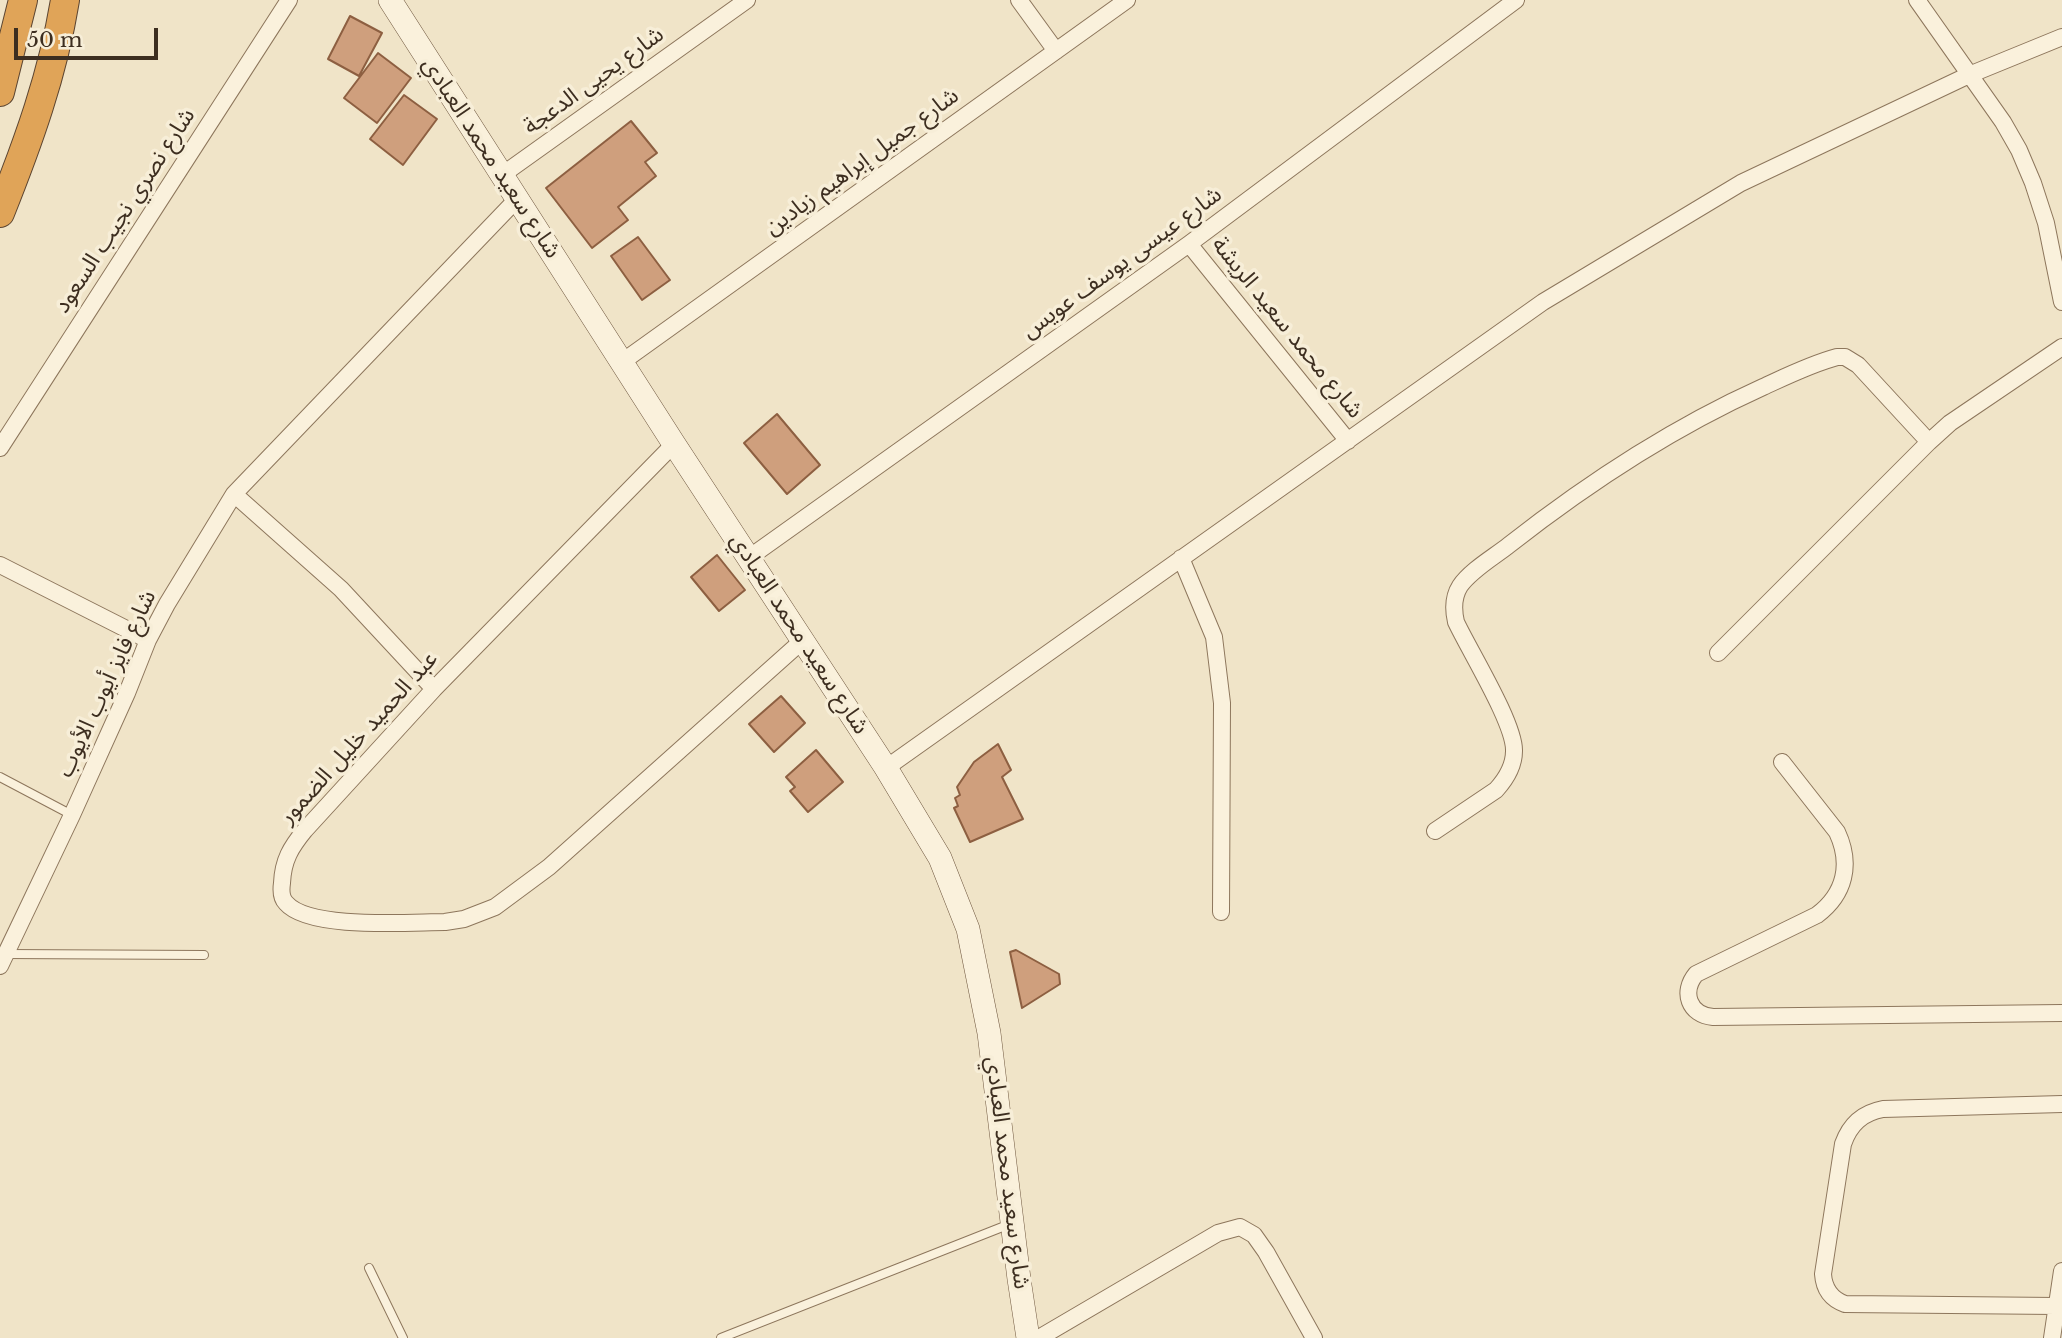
<!DOCTYPE html>
<meta charset="utf-8">
<style>
body{margin:0}
#map{position:relative;width:2062px;height:1338px;overflow:hidden;background:#f0e4c8;font-family:"Libre Baskerville",serif}
canvas{display:block}
.scale{position:absolute;left:14px;top:28px;width:144px;height:32px;box-sizing:border-box;border:4px solid #3d2e20;border-top:0;padding-left:9px;font-size:21px;line-height:24px;white-space:nowrap;color:#3d2e20;-webkit-text-stroke:5px #f7eed8;paint-order:stroke}
</style>
<div id="map">
<canvas width="2062" height="1338"></canvas>
<div class="scale">50 m</div>
</div>
<script>
const g = document.querySelector('canvas').getContext('2d');
g.lineJoin = 'round';
function fill(path, color) { g.fillStyle = color; g.fill(path, 'evenodd'); }
function trace(path, color, width, dash) { g.strokeStyle = color; g.lineWidth = width; g.lineCap = dash ? 'butt' : 'round'; g.setLineDash(dash || []); g.stroke(path); }
function label(font, color, halo, rows, align = 'center') {
  g.font = font + ' "Libre Baskerville","Noto Sans Arabic",serif'; g.lineWidth = 7; g.setLineDash([]); g.textBaseline = 'middle'; g.strokeStyle = halo; g.fillStyle = color; for (const [text, x, y, turn = 0] of rows) {
    g.save(); g.translate(x, y); g.rotate((+turn || 0) * Math.PI / 180); g.textAlign = isNaN(turn) ? turn : align; if (halo) g.strokeText(text, 0, 0); g.fillText(text, 0, 0); g.restore();
  }
}
const building = new Path2D(`
 M350 16 382 33 359 76 328 59Z
 M378 53 411 78 377 123 344 98Z
 M404 95 437 119 403 165 370 139Z
 M631 121 657 153 645 162 656 176 618 207 628 220 592 248 546 188Z
 M638 237 670 280 642 300 611 256Z
 M777 414 820 465 787 494 744 443Z
 M717 555 745 590 719 611 691 577Z
 M781 696 805 723 774 752 749 724Z
 M998 744 1011 770 1002 777 1023 819 970 842 954 808 958 806 955 798 960 795 957 787 974 762Z
 M816 750 843 782 808 812 790 791 795 787 786 777Z
 M1016 950 1059 974 1060 984 1022 1008 1010 952Z`);
fill(building, '#cf9f7d');
trace(building, '#8d5f41', 2);
const lane = new Path2D(`
 M0 777 72 815
 M5 954 204 955
 M369 1268 403 1338
 M721 1338 1010 1224`);
const street = new Path2D(`
 M1019 0 1056 51
 M1917 0 2003 122 2019 150 2033 183 2046 223 2062 302
 M502 175 747 0
 M1189 244 1348 441
 M622 362 1127 0
 M674 444 434 689 305 830C291 847 283 860 282 883 281 890 281 898 286 903 309 930 410 922 445 922L464 919 495 907 549 867 802 641
 M0 448 289 0
 M234 494 341 589 434 689
 M750 557 1189 244 1516 0
 M1181 558 1214 637 1222 703 1221 912
 M0 565 148 640
 M1718 653 1929 442 1950 423 2062 347
 M1782 762 1837 832C1852 864 1845 894 1817 915L1696 974C1681 992 1689 1015 1713 1017L2062 1013
 M886 768 1543 302 1741 183 1969 75 2062 37
 M1435 831 1496 790C1506 779 1514 767 1514 751 1515 724 1469 650 1456 622 1453 609 1453 597 1460 586 1471 570 1494 557 1509 545 1588 483 1672 428 1763 387 1787 376 1811 364 1837 357H1845L1858 365 1929 442
 M0 966 72 815 127 693 148 640 167 604 234 494 518 198
 M2056 1306 1845 1304C1831 1299 1824 1289 1823 1274L1843 1144C1850 1124 1862 1113 1883 1109L2062 1104
 M1039 1338 1218 1233 1240 1227 1254 1235 1266 1252 1314 1338
 M2052 1338 2062 1271`);
const secondary = new Path2D(`
 M390 0 674 444 886 768 940 858 968 929 989 1033 1019 1279 1028 1338`);
const highway = new Path2D(`
 M0 92 23 0
 M0 213C28 143 53 74 65 0`);
trace(lane, '#8d765c', 10);
trace(street, '#8d765c', 18);
trace(secondary, '#6f573f', 24);
trace(highway, '#5b4430', 30);
trace(lane, '#faf1dc', 8);
trace(street, '#faf1dc', 16);
trace(secondary, '#faf1dc', 23);
trace(highway, '#e0a458', 28);
label('23px', '#3d2e20', '#f7eed8', [
 ["شارع يحيى الدعجة",594,81,-36],
 ["شارع سعيد محمد العبادي",491,158,57],
 ["شارع جميل إبراهيم زيادين",862,162,-36],
 ["شارع نصري نجيب السعود",125,211,-57],
 ["شارع عيسى يوسف عويس",1122,263,-36],
 ["شارع محمد سعيد الريشة",1287,328,51],
 ["شارع سعيد محمد العبادي",799,634,57],
 ["شارع فايز أيوب الأيوب",107,684,-65],
 ["عبد الحميد خليل الضمور",359,738,-48],
 ["شارع سعيد محمد العبادي",1007,1173,83]
]);
</script>
